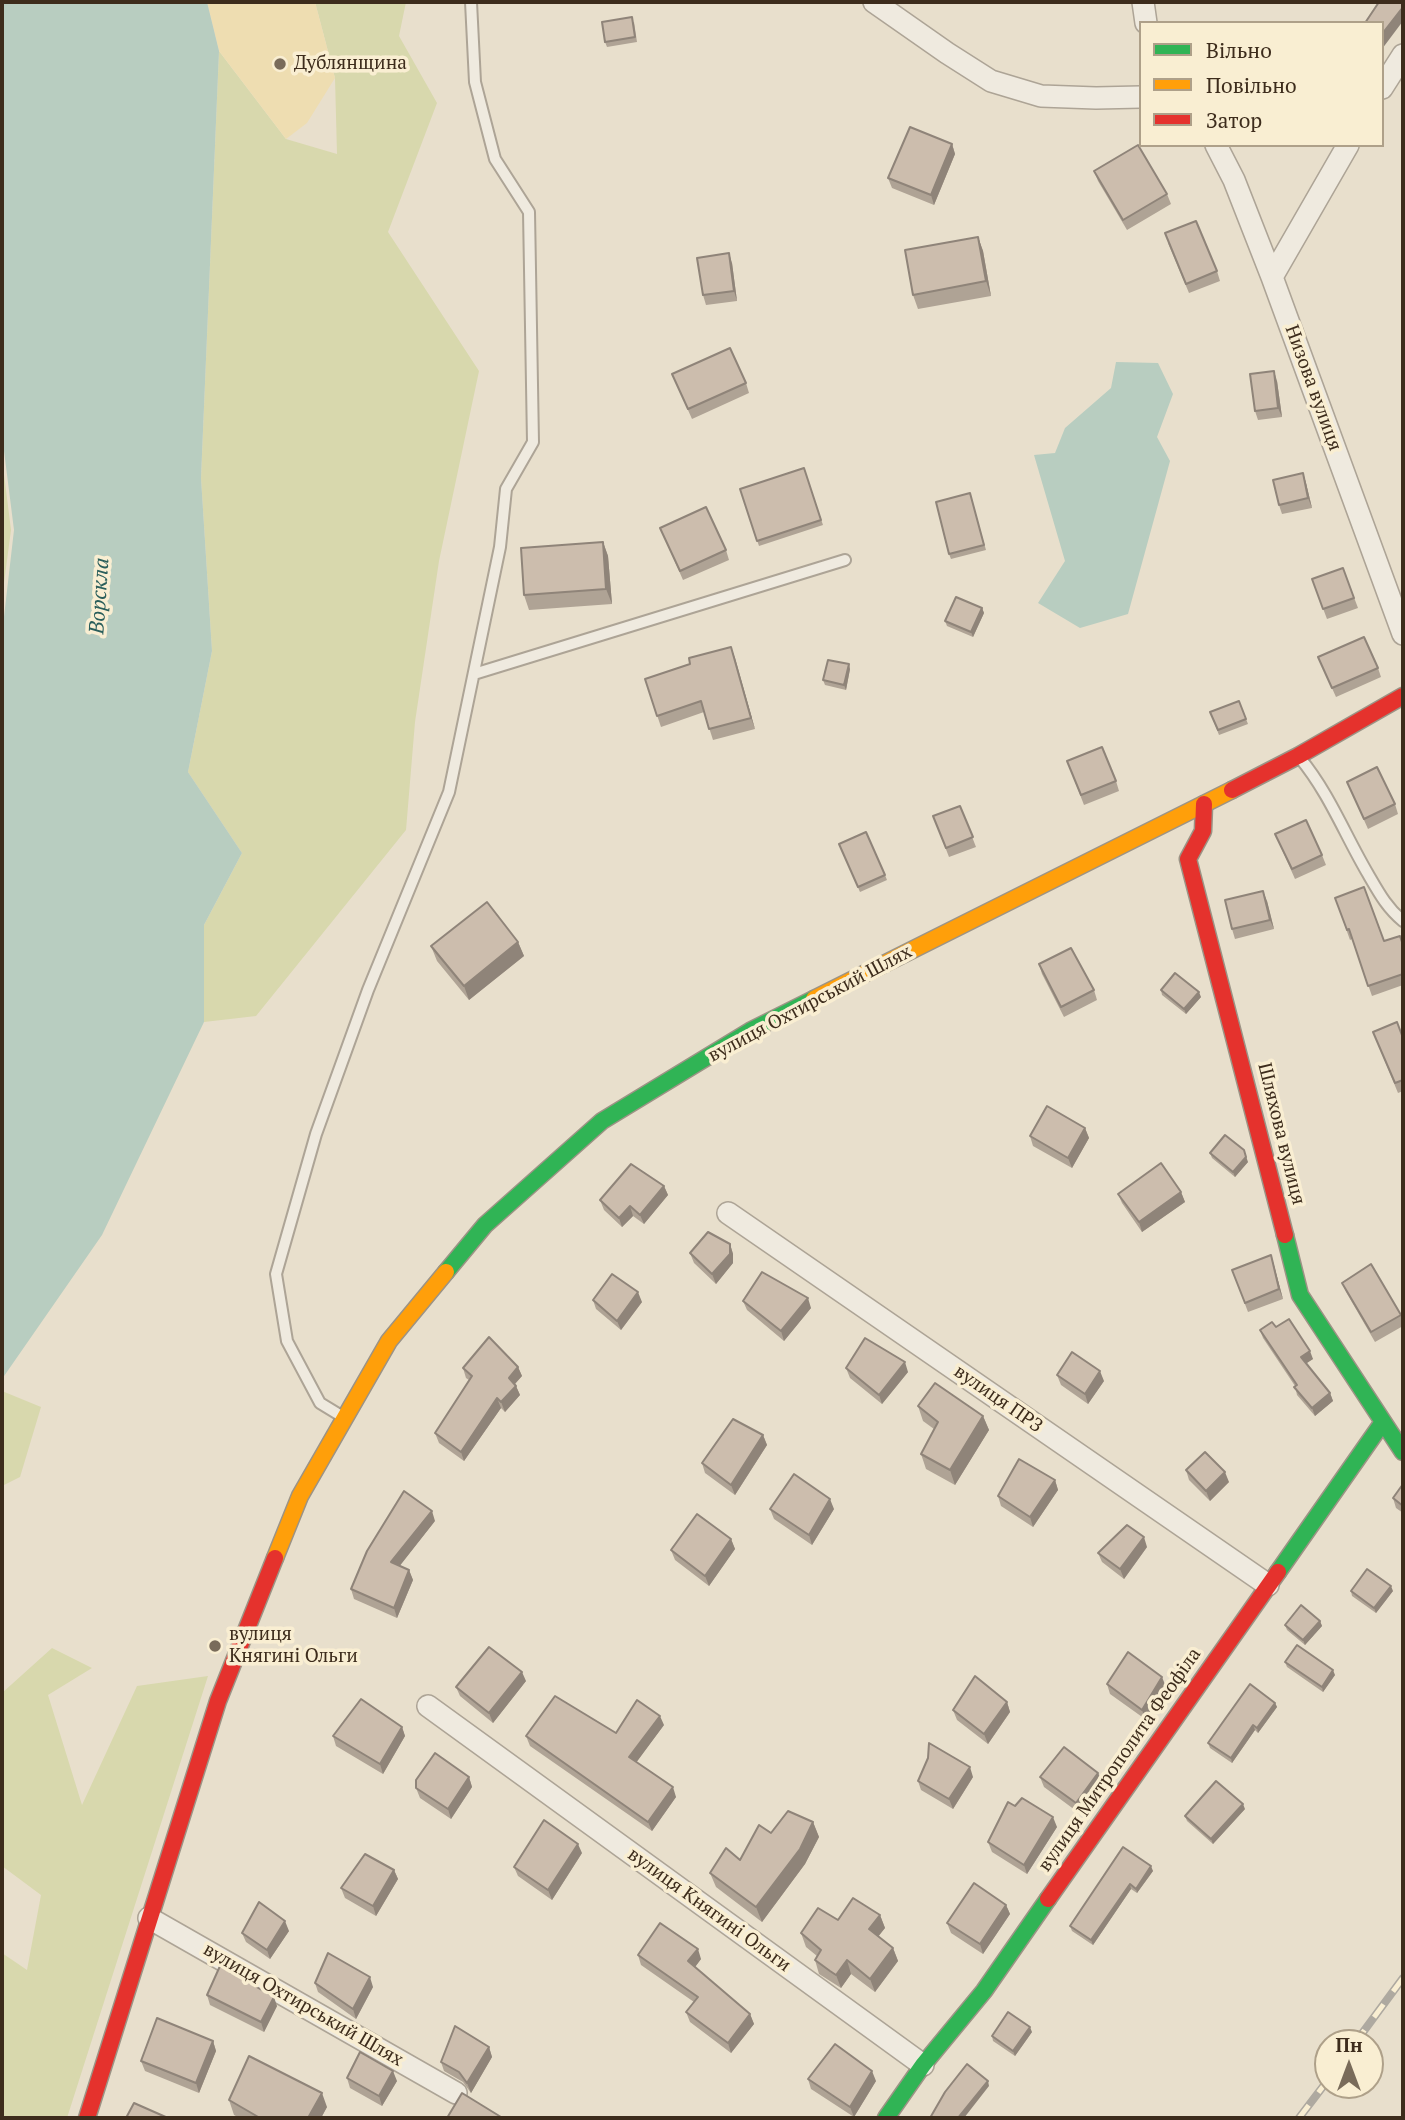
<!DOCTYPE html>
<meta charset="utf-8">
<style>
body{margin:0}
#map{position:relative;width:1405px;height:2120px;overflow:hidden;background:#e8dfcc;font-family:"PT Serif",serif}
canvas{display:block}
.frame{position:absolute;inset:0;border:4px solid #3d2c1c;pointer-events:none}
.legend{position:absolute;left:1139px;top:21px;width:245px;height:126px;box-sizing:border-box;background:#f9eed2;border:2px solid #aea089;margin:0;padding:9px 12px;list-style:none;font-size:21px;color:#3d2c1c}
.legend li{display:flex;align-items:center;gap:14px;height:35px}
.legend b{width:35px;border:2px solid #aea089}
.north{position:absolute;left:1314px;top:2029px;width:70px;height:70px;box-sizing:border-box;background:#f9eed2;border:2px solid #aea089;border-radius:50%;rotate:0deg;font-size:19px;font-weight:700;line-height:28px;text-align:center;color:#3d2c1c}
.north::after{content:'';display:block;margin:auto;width:24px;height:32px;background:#796b5a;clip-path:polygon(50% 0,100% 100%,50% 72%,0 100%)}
</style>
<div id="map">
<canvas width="1405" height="2120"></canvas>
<div class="frame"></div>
<ul class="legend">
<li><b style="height:9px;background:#30b455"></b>Вільно</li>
<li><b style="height:9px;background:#ff9f0a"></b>Повільно</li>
<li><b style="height:9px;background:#e5322d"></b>Затор</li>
</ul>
<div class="north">Пн</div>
</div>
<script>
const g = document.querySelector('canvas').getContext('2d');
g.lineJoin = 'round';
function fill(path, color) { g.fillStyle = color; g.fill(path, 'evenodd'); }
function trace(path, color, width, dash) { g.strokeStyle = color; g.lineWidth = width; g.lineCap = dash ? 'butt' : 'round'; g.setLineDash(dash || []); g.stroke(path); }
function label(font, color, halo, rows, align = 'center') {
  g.font = font + ' "PT Serif",serif'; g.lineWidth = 7; g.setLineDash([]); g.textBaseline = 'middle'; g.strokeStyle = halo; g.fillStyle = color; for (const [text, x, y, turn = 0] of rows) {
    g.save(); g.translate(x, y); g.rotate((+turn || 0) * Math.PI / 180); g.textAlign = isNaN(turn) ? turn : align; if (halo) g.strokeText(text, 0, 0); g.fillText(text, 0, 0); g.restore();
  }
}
fill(new Path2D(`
 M315 2H406L399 36 437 103 388 232 479 371 439 561 415 722 406 830 256 1016 204 1022V925L242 853 188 772 212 651 201 478 219 51 286 139 337 154 335 78Z
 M2 458 11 530 2 598Z
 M2 1391 41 1407 20 1477 2 1486Z
 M52 1648 92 1668 48 1695 82 1805 137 1686 208 1676 67 2118H2V1953L27 1970 41 1895 2 1866V1693Z`), '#d8d8ad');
fill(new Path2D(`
 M207 2H315L335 78 307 123 286 139 219 51Z`), '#eeddb1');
fill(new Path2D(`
 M2 2H207L219 51 201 478 212 651 188 772 242 853 204 925V1022L102 1235 2 1379V634L14 530 2 435Z
 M1116 362 1158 363 1173 394 1157 437 1170 461 1128 614 1080 628 1038 603 1065 561 1034 455 1055 453 1065 428 1111 388Z`), '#b8cdc0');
const lane = new Path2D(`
 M474 674 845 560
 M1300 758C1329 793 1345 835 1368 874 1379 893 1387 908 1403 921
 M343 1417 320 1403 287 1341 276 1274 316 1134 368 990 449 792 500 547 506 489 533 442 529 212 495 159 475 82 471 2`);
const street = new Path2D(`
 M874 2 947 53 991 81 1041 96 1096 98 1141 97
 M1143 2 1146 23
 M1382 88 1403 55
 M1216 145 1234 180 1272 277 1403 634
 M1272 277 1348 145
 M728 1213 1268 1585
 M428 1706 923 2065
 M149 1918 456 2093`);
const fast = new Path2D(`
 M1285 1235 1300 1295 1403 1452
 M446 1272 485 1225 602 1121 750 1031 814 999
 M1278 1572 1383 1422
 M886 2118 923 2065 984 1991 1048 1899`);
const slow = new Path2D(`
 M814 999 1232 790
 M275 1558 300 1496 389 1341 446 1272`);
const jam = new Path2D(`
 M1232 790 1298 756 1403 696
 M1204 804 1203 831 1188 859 1285 1235
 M1048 1899 1278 1572
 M87 2118 218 1701 275 1558`);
trace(lane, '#ada496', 14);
trace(street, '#ada496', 24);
trace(fast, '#9c9385', 19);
trace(slow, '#9c9385', 19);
trace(jam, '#9c9385', 19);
trace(lane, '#efeadf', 10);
trace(street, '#efeadf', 21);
trace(fast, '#30b455', 16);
trace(slow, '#ff9f0a', 16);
trace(jam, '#e5322d', 16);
const rail = new Path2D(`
 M1355 2043 1403 1978
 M1299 2118 1328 2080`);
trace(rail, '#aea9a0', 8);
trace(rail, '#f9eed2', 5, [16]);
fill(new Path2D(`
 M634 22 637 42 607 47 605 42Z
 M952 144 955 154 934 205 892 188 888 178Z
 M1094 171 1167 194 1171 204 1127 230 1098 181Z
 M978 237 983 251 991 296 918 309 913 295Z
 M1168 243 1217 271 1220 281 1189 293Z
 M732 263 737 301 706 305 703 295Z
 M672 374 746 383 749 393 692 419Z
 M1277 381 1282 417 1258 420 1255 411Z
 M804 468 823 525 759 546 740 489Z
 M1303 473 1306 483 1312 508 1282 514 1279 505Z
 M970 493 986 550 951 559 949 554Z
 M660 528 726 550 729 560 683 580Z
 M603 542 608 556 612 604 529 610 524 595Z
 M1343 568 1358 608 1327 619 1312 579Z
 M982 608 984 613 973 637 947 626 945 621Z
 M731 647 755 729 713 740 704 712 661 727 645 679 690 664Z
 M1318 657 1378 668 1381 677 1336 697Z
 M850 669 846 690 825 685 823 680Z
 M1239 701 1248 724 1219 735 1210 712Z
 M1067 761 1116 781 1119 791 1084 805Z
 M1347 782 1395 804 1398 814 1368 829Z
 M960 806 976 847 949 857 933 816Z
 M1275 834 1322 855 1326 865 1295 879Z
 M839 844 885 875 887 880 860 892Z
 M1335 898 1384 941 1403 945V985L1372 996 1352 939 1350 940Z
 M1267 901 1274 929 1235 939 1232 929Z
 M518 942 524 956 469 1000 437 961 431 946Z
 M1039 964 1094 990 1097 1000 1064 1017 1042 974Z
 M1161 990 1201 997 1186 1014 1162 995Z
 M1403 1038V1091L1398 1093 1377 1042Z
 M1085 1128 1089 1138 1072 1168 1033 1146 1030 1136Z
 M1210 1153 1248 1162 1235 1177 1212 1158Z
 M664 1186 668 1195 644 1224 633 1216 622 1227 604 1210 600 1200Z
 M1181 1192 1185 1202 1142 1232 1122 1203 1118 1194Z
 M730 1244 733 1254V1263L716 1284 694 1263 690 1253Z
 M1271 1255 1283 1299 1248 1312 1232 1270Z
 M1342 1283 1401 1315 1403 1326 1375 1342 1346 1292Z
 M593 1300 642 1302 621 1330 596 1309Z
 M743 1301 811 1308 784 1341 747 1310Z
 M1276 1327 1313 1359 1306 1363 1330 1393 1333 1401 1315 1416 1297 1395 1295 1386 1263 1338 1260 1330Z
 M518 1367 522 1376 515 1384 520 1395 505 1412 501 1408 464 1461 439 1443 435 1433 469 1380 466 1378 463 1368Z
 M846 1368 908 1372 882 1404 850 1378Z
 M1057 1375 1104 1381 1088 1404 1061 1385Z
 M918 1406 983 1416 989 1430 955 1485 926 1469 921 1454 934 1429 923 1421Z
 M763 1435 767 1445 735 1495 705 1473 702 1463Z
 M1186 1470 1229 1482 1210 1501 1189 1480Z
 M1055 1480 1058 1490 1033 1527 1001 1506 998 1496Z
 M1403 1484V1513L1396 1508 1393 1498Z
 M770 1509H834L812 1545 774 1519Z
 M435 1521 399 1566 409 1570 413 1580 397 1618 354 1599 351 1589Z
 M731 1539 735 1549 709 1586 675 1560 671 1550Z
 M1147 1547 1124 1579 1102 1562 1098 1553Z
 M1351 1591H1393L1376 1613 1352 1596Z
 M1320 1621 1322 1626 1305 1645 1287 1630 1285 1625Z
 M1285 1662 1335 1675 1323 1692 1287 1667Z
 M526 1681 493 1723 460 1696 456 1687Z
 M1107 1684 1166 1687 1145 1719 1110 1694Z
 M1007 1702 1010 1712 988 1744 957 1720 953 1710Z
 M1275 1703 1277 1707 1258 1733 1255 1730 1232 1763 1210 1748 1208 1743Z
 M664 1725 636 1762 676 1797 652 1831 530 1746 526 1736 616 1733Z
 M402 1727 405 1736 383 1774 336 1746 333 1736Z
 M1098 1773 1102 1782 1079 1813 1044 1787 1040 1777Z
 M469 1777 472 1787 451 1819 420 1798 416 1788Z
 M973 1777 953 1809 921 1790 918 1781Z
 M1015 1806 1057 1827 1027 1874 992 1852 988 1842Z
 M1245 1809 1213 1844 1187 1821 1185 1816Z
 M813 1822 819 1837 805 1864 762 1922 716 1887 710 1873 740 1860 771 1833Z
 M1123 1847 1153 1871 1137 1893 1131 1889 1093 1945 1072 1931 1070 1926Z
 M582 1853 552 1900 518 1876 514 1867Z
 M394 1870 398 1879 376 1916 345 1898 341 1888Z
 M1006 1905 1010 1914 983 1954 951 1933 947 1923Z
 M880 1915 885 1928 878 1936 893 1948 898 1961 875 1992 851 1974 841 1988 819 1974 815 1960 817 1956 806 1947 801 1933 838 1920Z
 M289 1931 270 1959 246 1942 242 1933Z
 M638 1955 701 1959 695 1967 750 2014 754 2024 731 2053 690 2022 686 2012 694 2002 641 1965Z
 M315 1983 373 1987 356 2019 318 1992Z
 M207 1995 277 2006 264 2032 210 2005Z
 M1032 2032 1015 2056 993 2041 992 2036Z
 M213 2041 216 2051 199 2093 145 2071 141 2061Z
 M489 2047 492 2057 471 2093 463 2082 444 2071 441 2062Z
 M347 2078 397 2081 382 2106 350 2088Z
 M808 2079 876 2081 854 2117 811 2089Z
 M229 2100 327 2107 321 2118H240L234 2115Z`), '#afa395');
fill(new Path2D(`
 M1403 7V21L1382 49V34Z
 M952 144 955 154 934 205 931 195Z
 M978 237 983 251 991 296 986 281Z
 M729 253 732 263 737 301 734 291Z
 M1274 371 1277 381 1282 417 1278 408Z
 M1303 473 1306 483 1312 508 1308 498Z
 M603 542 608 556 612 604 606 589Z
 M982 608 984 613 973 637 971 632Z
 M731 647 735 658 755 729 751 718Z
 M849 664 850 669 846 690 844 685Z
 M1263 891 1267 901 1274 929 1270 920Z
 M518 942 524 956 469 1000 464 986Z
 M1199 992 1201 997 1186 1014 1184 1009Z
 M1085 1128 1089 1138 1072 1168 1068 1158Z
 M1244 1150 1248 1162 1235 1177 1233 1172Z
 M664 1186 668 1195 644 1224 640 1215Z
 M1181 1192 1185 1202 1142 1232 1139 1222Z
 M630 1206 633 1216 622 1227 619 1218Z
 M730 1244 733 1254V1263L716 1284 712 1274Z
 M1271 1255 1274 1265 1283 1299 1279 1289Z
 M638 1292 642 1302 621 1330 617 1321Z
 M808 1298 811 1308 784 1341 781 1331Z
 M1310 1351 1313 1359 1304 1365 1301 1357Z
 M905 1362 908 1372 882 1404 879 1395Z
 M518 1367 522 1376 512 1387 509 1378Z
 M1100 1371 1104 1381 1088 1404 1085 1394Z
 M516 1386 520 1395 505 1412 501 1402Z
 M1330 1393 1333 1401 1315 1416 1312 1408Z
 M497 1398 501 1408 464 1461 461 1452Z
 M983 1416 989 1430 955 1485 950 1470Z
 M763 1435 767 1445 735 1495 731 1485Z
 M1225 1472 1229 1482 1210 1501 1206 1491Z
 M1055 1480 1058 1490 1033 1527 1030 1517Z
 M830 1499 834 1509 812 1545 809 1535Z
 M432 1511 435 1521 395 1572 391 1562Z
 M1144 1537 1147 1547 1124 1579 1120 1569Z
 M731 1539 735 1549 709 1586 705 1576Z
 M409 1570 413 1580 397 1618 394 1608Z
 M1391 1586 1393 1591 1376 1613 1374 1608Z
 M1320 1621 1322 1626 1305 1645 1303 1640Z
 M1333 1670 1335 1675 1323 1692 1322 1687Z
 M522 1672 526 1681 493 1723 489 1713Z
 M1162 1677 1166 1687 1145 1719 1142 1710Z
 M1007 1702 1010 1712 988 1744 984 1734Z
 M1275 1703 1277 1707 1258 1733 1257 1728Z
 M660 1716 664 1725 633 1767 629 1757Z
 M1253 1725 1255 1730 1232 1763 1231 1758Z
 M402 1727 405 1736 383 1774 380 1764Z
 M970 1767 973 1777 953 1809 949 1799Z
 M1098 1773 1102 1782 1079 1813 1076 1803Z
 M469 1777 472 1787 451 1819 448 1809Z
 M673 1787 676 1797 652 1831 648 1822Z
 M1243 1804 1245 1809 1213 1844 1211 1839Z
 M1053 1817 1057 1827 1027 1874 1024 1865Z
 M813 1822 819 1837 805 1864 762 1922 756 1907Z
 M578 1844 582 1853 552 1900 548 1890Z
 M1151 1866 1153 1871 1137 1893 1136 1889Z
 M394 1870 398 1879 376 1916 373 1906Z
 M1130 1884 1131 1889 1093 1945 1091 1940Z
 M1006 1905 1010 1914 983 1954 980 1944Z
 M880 1915 885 1928 874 1942 869 1929Z
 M285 1921 289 1931 270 1959 267 1950Z
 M893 1948 898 1961 875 1992 870 1979Z
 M698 1949 701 1959 692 1971 688 1961Z
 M847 1960 851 1974 841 1988 836 1975Z
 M370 1977 373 1987 356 2019 353 2009Z
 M274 1997 277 2006 264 2032 261 2022Z
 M750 2014 754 2024 731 2053 728 2043Z
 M1030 2027 1032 2032 1015 2056 1013 2051Z
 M213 2041 216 2051 199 2093 196 2083Z
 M489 2047 492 2057 471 2093 467 2083Z
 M393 2071 397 2081 382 2106 379 2096Z
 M872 2071 876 2081 854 2117 850 2107Z
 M988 2081 989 2086 964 2118H958Z
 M322 2093 327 2107 321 2118H308Z`), '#8f8479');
const building = new Path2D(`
 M1379 2H1403V7L1382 34V23H1365Z
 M632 17 635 37 605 42 602 22Z
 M910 127 952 144 931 195 888 178Z
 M1138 145 1167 194 1123 220 1094 171Z
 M1196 221 1217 271 1186 284 1165 233Z
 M978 237 986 281 913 295 905 250Z
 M729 253 734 291 703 295 697 258Z
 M730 348 746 383 688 409 672 374Z
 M1274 371 1278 408 1255 411 1250 374Z
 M804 468 821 520 757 541 740 489Z
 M1303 473 1308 498 1279 505 1273 480Z
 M970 493 984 545 949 554 936 502Z
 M706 507 726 550 680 571 660 528Z
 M603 542 606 589 524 595 521 548Z
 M1343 568 1354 598 1323 609 1312 579Z
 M956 597 982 608 971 632 945 621Z
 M1364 637 1378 668 1332 688 1318 657Z
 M731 647 751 718 709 729 701 701 657 716 645 679 690 664 689 658Z
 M828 660 849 664 844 685 823 680Z
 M1239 701 1246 719 1218 730 1210 712Z
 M1102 747 1116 781 1081 795 1067 761Z
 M1377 767 1395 804 1364 819 1347 782Z
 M960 806 973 837 946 848 933 816Z
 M1306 820 1322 855 1292 869 1275 834Z
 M866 832 885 875 858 887 839 844Z
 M1364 887 1384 941 1400 936 1403 945V974L1368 986 1349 929 1347 930 1335 898Z
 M1263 891 1270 920 1232 929 1225 900Z
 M487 902 518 942 464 986 431 946Z
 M1071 948 1094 990 1061 1007 1039 964Z
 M1175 973 1199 992 1184 1009 1161 990Z
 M1397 1022 1403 1038V1080L1395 1083 1373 1032Z
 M1047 1106 1085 1128 1068 1158 1030 1136Z
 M1225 1135 1244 1150 1246 1157 1233 1172 1210 1153Z
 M1161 1163 1181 1192 1139 1222 1118 1194Z
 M631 1164 664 1186 640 1215 630 1206 619 1218 600 1200Z
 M708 1232 730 1244V1254L712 1274 690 1253Z
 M1271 1255 1279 1289 1245 1303 1232 1270Z
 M1371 1264 1401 1315 1371 1332 1342 1283Z
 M762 1272 808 1298 781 1331 743 1301Z
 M612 1274 638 1292 617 1321 593 1300Z
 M1289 1319 1310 1351 1301 1357 1330 1393 1312 1408 1294 1387 1297 1385 1260 1330 1272 1322 1276 1327Z
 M489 1337 518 1367 509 1378 516 1386 501 1402 497 1398 461 1452 435 1433 472 1376 463 1368Z
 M865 1338 905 1362 879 1395 846 1368Z
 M1072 1352 1100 1371 1085 1394 1057 1375Z
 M935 1383 983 1416 950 1470 921 1454 938 1422 918 1406Z
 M733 1419 763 1435 731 1485 702 1463Z
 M1205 1452 1225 1472 1206 1491 1186 1470Z
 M1019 1459 1055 1480 1030 1517 998 1496Z
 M794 1474 830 1499 809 1535 770 1509Z
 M1403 1484V1506L1393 1498Z
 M404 1491 432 1511 391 1562 409 1570 394 1608 351 1589 367 1551Z
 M697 1514 731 1539 705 1576 671 1550Z
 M1127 1525 1144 1537 1120 1569 1098 1553Z
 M1367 1569 1391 1586 1374 1608 1351 1591Z
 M1301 1605 1320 1621 1303 1640 1285 1625Z
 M1297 1645 1333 1670 1322 1687 1285 1662Z
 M489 1647 522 1672 489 1713 456 1687Z
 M1128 1652 1162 1677 1142 1710 1107 1684Z
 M975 1676 1007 1702 984 1734 953 1710Z
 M1250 1684 1275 1703 1257 1728 1253 1725 1231 1758 1208 1743Z
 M555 1696 616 1733 637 1700 660 1716 629 1757 673 1787 648 1822 526 1736Z
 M361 1699 402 1727 380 1764 333 1736Z
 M929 1743 970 1767 949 1799 918 1781 928 1758Z
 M1064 1747 1098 1773 1076 1803 1040 1777Z
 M435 1753 469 1777 448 1809 416 1788V1780Z
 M1216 1781 1243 1804 1211 1839 1185 1816Z
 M1022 1798 1053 1817 1024 1865 988 1842 1008 1802 1015 1806Z
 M788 1811 813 1822 800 1849 756 1907 710 1873 726 1848 740 1860 759 1825 771 1833Z
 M544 1820 578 1844 548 1890 514 1867Z
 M1123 1847 1151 1866 1136 1889 1130 1884 1091 1940 1070 1926Z
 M365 1854 394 1870 373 1906 341 1888Z
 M974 1883 1006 1905 980 1944 947 1923Z
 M853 1898 880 1915 869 1929 893 1948 870 1979 847 1960 836 1975 830 1971 815 1960 821 1950 801 1933 818 1908 838 1920Z
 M259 1902 285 1921 267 1950 242 1933Z
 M660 1923 698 1949 688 1961 750 2014 728 2043 686 2012 698 1997 638 1955Z
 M328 1953 370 1977 353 2009 315 1983Z
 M220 1966 274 1997 261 2022 207 1995Z
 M1008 2012 1030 2027 1013 2051 992 2036Z
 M157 2018 213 2041 196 2083 141 2061Z
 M455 2026 489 2047 467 2083 459 2072 441 2062Z
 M835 2044 872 2071 850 2107 808 2079Z
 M360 2052 393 2071 379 2096 347 2078Z
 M249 2056 322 2093 308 2118H260L229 2100Z
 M967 2064 988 2081 958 2118H930L945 2092Z
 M462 2093 501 2117V2118H447Z
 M134 2103 168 2118H126Z`);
fill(building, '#ccbdad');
trace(building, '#8f8479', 2);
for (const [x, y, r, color] of [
 [280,64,7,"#796b5a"],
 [215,1646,7,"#796b5a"]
]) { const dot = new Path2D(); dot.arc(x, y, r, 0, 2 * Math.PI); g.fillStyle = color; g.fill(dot); trace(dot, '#f9eed2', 2.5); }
label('19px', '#3d2c1c', '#f9eed2', [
 ["Дублянщина",294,64],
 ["вулиця",229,1635],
 ["Княгині Ольги",229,1657]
], 'left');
label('19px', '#3d2c1c', '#f9eed2', [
 ["Низова вулиця",1313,388,70],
 ["вулиця Охтирський Шлях",810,1004,-28],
 ["Шляхова вулиця",1281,1134,76],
 ["вулиця ПРЗ",998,1399,35],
 ["вулиця Митрополита Феофіла",1120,1760,-55],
 ["вулиця Княгині Ольги",709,1910,36],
 ["вулиця Охтирський Шлях",303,2005,30]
]);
label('italic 21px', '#2a5e5b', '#f9eed2', [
 ["Ворскла",100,596,-86]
]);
</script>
